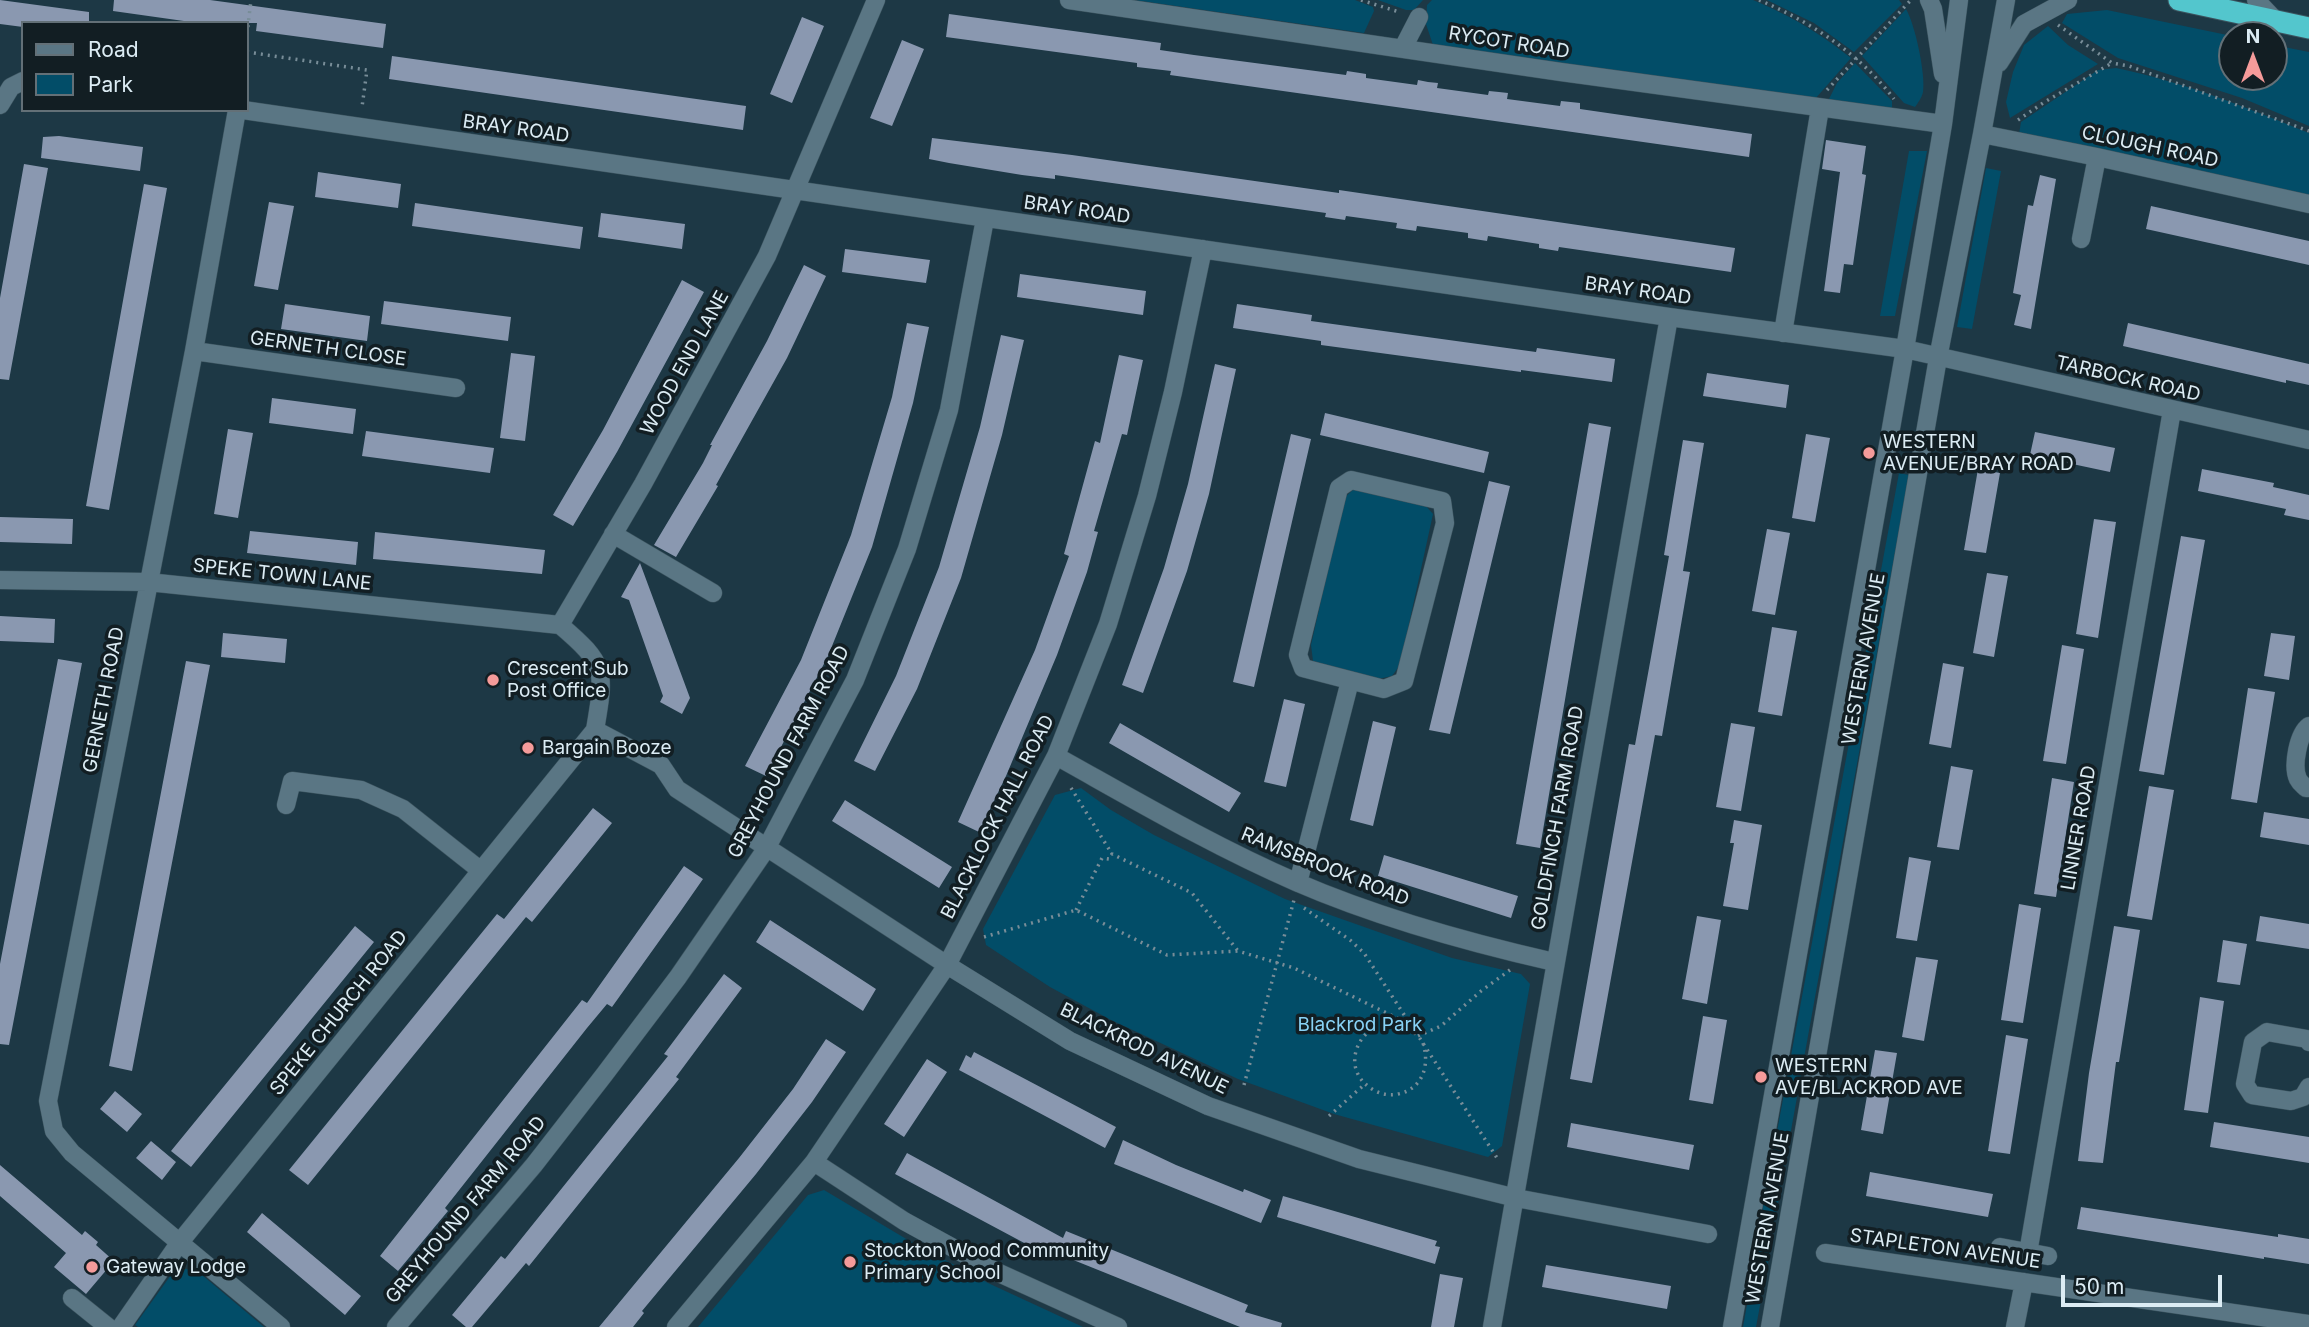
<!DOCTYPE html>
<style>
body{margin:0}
#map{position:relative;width:2309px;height:1327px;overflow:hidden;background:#1d3845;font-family:Inter,sans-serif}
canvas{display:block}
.legend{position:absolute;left:21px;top:21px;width:228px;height:91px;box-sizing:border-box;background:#121e23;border:2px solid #637077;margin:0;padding:9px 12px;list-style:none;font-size:21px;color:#dcecf4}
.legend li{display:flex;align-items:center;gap:14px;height:35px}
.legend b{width:35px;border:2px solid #637077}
.north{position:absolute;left:2218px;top:21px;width:70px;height:70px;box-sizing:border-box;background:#121e23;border:2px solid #637077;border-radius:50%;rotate:0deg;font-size:19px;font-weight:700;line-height:28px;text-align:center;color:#dcecf4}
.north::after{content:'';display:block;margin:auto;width:24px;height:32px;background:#f59b9a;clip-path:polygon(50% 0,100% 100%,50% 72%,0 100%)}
.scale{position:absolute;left:2061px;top:1275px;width:161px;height:32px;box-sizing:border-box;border:4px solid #dcecf4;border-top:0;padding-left:9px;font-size:21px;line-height:24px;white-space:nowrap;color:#dcecf4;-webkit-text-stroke:5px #121e23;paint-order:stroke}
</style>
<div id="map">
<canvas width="2309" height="1327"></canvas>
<ul class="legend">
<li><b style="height:9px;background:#5a7684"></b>Road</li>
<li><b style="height:19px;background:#024d68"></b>Park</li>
</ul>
<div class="north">N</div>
<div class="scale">50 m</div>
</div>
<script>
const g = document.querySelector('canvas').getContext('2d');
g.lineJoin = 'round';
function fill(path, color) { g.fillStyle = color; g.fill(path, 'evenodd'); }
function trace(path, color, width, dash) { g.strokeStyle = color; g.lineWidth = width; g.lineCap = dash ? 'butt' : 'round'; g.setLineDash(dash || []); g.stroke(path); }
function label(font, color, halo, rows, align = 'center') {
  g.font = font + ' Inter,sans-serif'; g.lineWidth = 7; g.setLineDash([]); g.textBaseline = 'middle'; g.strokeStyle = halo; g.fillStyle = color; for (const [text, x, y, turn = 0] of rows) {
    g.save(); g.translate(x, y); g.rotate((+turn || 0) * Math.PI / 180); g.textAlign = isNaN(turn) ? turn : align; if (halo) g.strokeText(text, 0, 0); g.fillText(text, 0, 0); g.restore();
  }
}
fill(new Path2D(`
 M1134 0H1355L1373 7 1374 11 1364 33Z
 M1378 0H1423L1414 10H1406Z
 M1432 0H1753C1791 16 1818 32 1851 58L1815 99 1433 45 1426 24 1427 5Z
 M1767 0H1899L1902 4 1854 52 1814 23Z
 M1906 9C1915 24 1926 75 1923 92 1922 97 1918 103 1915 107L1904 103 1862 56Z
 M2107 10 2232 36V77H2274V45L2309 52V126L2242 98 2118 58 2062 23 2067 14Z
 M2048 26 2068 45 2098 64 2010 118 2006 102 2013 72 2024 45Z
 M1855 63 1892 101V111L1828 101 1837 83Z
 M2116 68C2184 82 2245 107 2309 133V198L2019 134 2021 122 2098 70Z
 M1909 151H1927L1895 316H1880Z
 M1986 168 2001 171 1972 329 1957 327Z
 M1899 473 1909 475 1772 1236 1758 1234Z
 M1354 489 1425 505 1433 514 1400 665 1392 676 1378 679 1313 661 1311 645 1344 498Z
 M1081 788 1111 810 1154 835 1285 899 1452 958 1521 974 1530 984 1502 1146 1488 1157 1334 1114 1238 1079 1111 1020 1050 987 986 945 983 929 1055 795Z
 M824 1190 908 1240 988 1283 1083 1327H698L808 1195Z
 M1757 1249 1770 1252 1756 1327H1743Z
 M185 1269 196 1270 264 1327H138L135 1325 171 1275Z`), '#024d68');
fill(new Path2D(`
 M0 0 89 12V23H23V27L0 24Z
 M114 0H210L386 24 383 48 256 31 257 23H198L113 11Z
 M949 14 1161 43 1160 50 1194 55 1346 75 1347 71 1360 73 1366 74V78L1417 85 1418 80 1428 82 1438 83 1437 88 1488 95 1489 91 1499 92 1508 93 1507 99 1560 106 1561 101 1580 103V109L1752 134 1749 157 1170 75 1171 71 1137 67V63L946 37Z
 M802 17 824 26 792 103 770 94Z
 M902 40 924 49 892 126 870 118Z
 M392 56 746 106 743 130 389 79Z
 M59 136 143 147 140 171 41 158 43 137Z
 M932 138 1072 155 1339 193V190L1735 248 1731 272 1559 247 1558 251 1539 248V244L1488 236 1487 241 1468 238V233L1417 226 1416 231 1396 228 1397 223 1346 216 1345 220 1325 217 1326 213 1055 175V179L1022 175 949 163 929 159Z
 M1826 140 1866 146 1862 174 1866 175 1853 265 1844 264 1840 293 1824 291 1840 172 1822 169Z
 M24 164 48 168 9 380 0 379V298Z
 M318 172 401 184 398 208 315 197Z
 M2040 175 2056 179 2031 329 2014 325 2021 295 2013 293 2028 205 2033 206Z
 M144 184 167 188 109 510 86 506Z
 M269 202 294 206 278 290 254 286Z
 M415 203 583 227 580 249 412 226Z
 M2151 206 2309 241V265L2146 229Z
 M601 213 685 224 682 249 598 237Z
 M845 249 930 260 926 283 842 272Z
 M804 265 826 276 787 358 716 485 718 486 676 557 654 545 703 463 712 445H710L767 341Z
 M1020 274 1146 291 1143 315 1017 297Z
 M682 280 704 292 617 452 573 526 553 515 603 430Z
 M384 301 511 317 508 341 381 324Z
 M285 304 370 316 367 341 281 329Z
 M1237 304 1312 315 1311 321 1536 352 1537 348 1615 359 1612 382 1521 370V372L1321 345V341L1233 328Z
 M907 323 929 327 913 403 872 547 828 656 766 776 745 766 801 660 851 535 892 397Z
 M2128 323 2309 364V385L2286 380V383L2123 346Z
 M1001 335 1024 340 1002 435 961 578 917 689 875 771 854 761 896 676 939 567 980 427Z
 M511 353 535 356 525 441 500 438Z
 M1119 355 1143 360 1127 435 1122 434 1094 531 1098 532 1087 572 1057 655 1006 776 979 832 958 822 1035 650 1069 556 1064 554 1095 441 1100 443Z
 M1215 364 1236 369 1209 494 1187 571 1143 693 1122 685 1164 568 1188 484Z
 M1707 373 1789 385 1786 408 1703 396Z
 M272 398 356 409 353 434 269 423Z
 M1325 413 1489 452 1484 473 1320 435Z
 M1589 423 1611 427 1540 848 1516 844Z
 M228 429 253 433 238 518 214 514Z
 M366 431 494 448 490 473 362 456Z
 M2035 432 2115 448 2110 472 2030 455Z
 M1291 434 1311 439 1254 687 1233 682Z
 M1806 434 1830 438 1815 522 1792 518Z
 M1683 440 1704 443 1683 571 1690 572 1662 736 1655 735 1592 1083 1570 1079 1629 744 1635 745 1651 657 1669 556 1664 555Z
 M1978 469 2000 473 1986 553 1964 550Z
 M2202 469 2274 483 2273 487 2309 495V520L2284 515 2286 509 2198 491Z
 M1489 481 1510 486 1450 734 1429 730Z
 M0 517 73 519 72 544 0 542Z
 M2094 519 2116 522 2098 638 2076 634Z
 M1767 529 1790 533 1775 615 1752 611Z
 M250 531 358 542 356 565 247 553Z
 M375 532 545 550 542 574 373 559Z
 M2181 536 2205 540 2164 775 2139 771Z
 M640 563 690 698 682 714 660 702 663 696 629 600 621 597Z
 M1987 573 2008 576 1994 657 1973 653Z
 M0 616 55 619 54 643 0 641Z
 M1772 627 1797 631 1782 716 1758 712Z
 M223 633 287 639 285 663 221 657Z
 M2271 633 2295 636 2289 680 2264 676Z
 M2062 645 2084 649 2066 764 2043 761Z
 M58 659 82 663 9 1045 0 1044V964Z
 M186 661 210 665 132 1071 109 1066Z
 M1943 663 1964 667 1951 748 1929 744Z
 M2248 688 2275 692 2257 803 2231 799Z
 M1284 699 1305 704 1286 787 1264 782Z
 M1373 721 1396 727 1373 826 1350 820Z
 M1120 723 1241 793 1229 812 1109 743Z
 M1731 723 1755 727 1741 811 1716 807Z
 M1951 766 1973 770 1959 850 1937 847Z
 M2052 778 2074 782 2056 897 2034 894Z
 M2149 786 2174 790 2152 920 2127 916Z
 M845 800 952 867 939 888 832 821Z
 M593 808 612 823 532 922 526 917 308 1185 289 1170 497 914 504 919Z
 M2264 812 2309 819V845L2260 837Z
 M1734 820 1762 825 1748 910 1723 906 1734 843H1730Z
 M1384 855 1518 896 1511 918 1378 876Z
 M1909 857 1931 861 1917 941 1896 938Z
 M684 866 703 879 680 912 612 1007 607 1004 587 1028 445 1208 448 1211 398 1271 380 1256 582 1000 587 1003Z
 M2019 904 2041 908 2023 1023 2001 1020Z
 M1697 916 1721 920 1707 1004 1682 999Z
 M2260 916 2309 924V949L2256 941Z
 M770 920 876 989 863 1011 756 942Z
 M355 926 374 942 191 1167 171 1151Z
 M2114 926 2140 930 2119 1062H2116L2103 1163 2078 1161 2089 1073Z
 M2223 940 2247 944 2240 985 2217 982Z
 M1916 957 1938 960 1924 1041 1902 1037Z
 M724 974 742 988 676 1077 679 1079 529 1266 526 1263 472 1327H466L452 1315 501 1256 505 1259 636 1096 668 1056 664 1054Z
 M2200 997 2224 1001 2208 1113 2184 1110Z
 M1703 1016 1727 1020 1713 1104 1689 1100Z
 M2006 1035 2028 1039 2010 1154 1988 1151Z
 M826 1039 846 1052 812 1102 756 1174 642 1311 644 1313 633 1327H599L739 1158 793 1089Z
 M1875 1050 1897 1053 1883 1134 1861 1130Z
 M974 1052 1116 1127 1105 1148 959 1070 966 1055 971 1058Z
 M927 1059 947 1072 904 1137 884 1124Z
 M115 1091 142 1114 127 1132 100 1109Z
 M2214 1122 2309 1137V1163L2210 1147Z
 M1571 1123 1694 1145 1689 1170 1567 1147Z
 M1123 1140 1176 1165 1243 1192 1244 1189 1271 1200 1261 1223 1114 1164Z
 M151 1141 176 1162 162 1180 136 1158Z
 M907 1153 1063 1238 1066 1231 1248 1305 1245 1312 1282 1323 1281 1327H1240L1046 1249 1043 1253 895 1174Z
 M0 1165 82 1235 85 1231 98 1242 96 1245 114 1261 86 1294 54 1267 66 1253 0 1196Z
 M1870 1172 1993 1194 1988 1217 1866 1196Z
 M1283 1196 1437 1241 1435 1246 1440 1247 1435 1264 1277 1217Z
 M2081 1207 2278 1237V1234L2309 1239V1264L2264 1257V1259L2077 1229Z
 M262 1213 361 1296 345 1315 247 1232Z
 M1546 1265 1671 1286 1667 1309 1542 1287Z
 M1440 1274 1463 1278 1454 1327H1431Z`), '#8a98b0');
const minor = new Path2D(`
 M1069 0 1561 72 1943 124
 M1929 0 1933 9 1943 74
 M2256 0 2275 20
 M1403 48 1419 17
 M1999 63 2024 24 2068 0
 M0 105 11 87 23 81
 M237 110 194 351 48 1101 54 1131 72 1153 281 1327
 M243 110 1669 317 1905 349 2309 440
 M1982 134 2097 157 2309 204
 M2081 239 2097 157
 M1783 333 1820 108
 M194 351 456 388
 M1351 480 1442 501 1445 523 1404 681 1384 689 1303 668 1298 655 1339 488Z
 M613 534 713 593
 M0 580 148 582 560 625
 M2309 726C2298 734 2292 766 2298 779 2300 783 2303 785 2306 788H2309
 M595 730 661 765 677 789 947 965 1070 1041 1208 1106 1359 1159 1516 1198 1708 1234
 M1056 756C1135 800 1213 846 1296 882 1379 918 1466 942 1554 962
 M286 805 292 781 361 790 403 809 480 870
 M1298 883 1350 681
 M2309 1042 2307 1039 2267 1032 2253 1042 2245 1084 2252 1095 2291 1101 2303 1097 2309 1087
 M814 1162 904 1221 999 1273 1118 1327
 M2000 1247 2048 1256
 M1825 1253 2309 1324
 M2028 1253 2172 410
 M72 1298 108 1327
 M121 1327 180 1242 595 730C605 671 607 665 560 625L643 484 767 256 876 0
 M396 1327 534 1165 604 1075 678 977 766 849 855 680 907 549 949 410 985 219
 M676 1327 814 1162 947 965 1056 756 1108 624 1147 496 1173 392 1203 249
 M1492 1327 1669 317
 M1732 1327 1905 349 1943 124 1959 0
 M1770 1327 1938 358 1982 134 2006 0
 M2015 1327 2024 1282`);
const highway = new Path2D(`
 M2179 0 2309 28`);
trace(minor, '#3c545f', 19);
trace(highway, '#3c545f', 23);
trace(new Path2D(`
 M1361 0 1399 12
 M1759 0C1811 22 1860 54 1894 99
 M2058 25 2112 63 2129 66 2309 131
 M247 34 251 0
 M247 52 367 70 362 107
 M1827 90 1910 1
 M2018 120 2043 103 2112 63
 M1071 788 1112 854
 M1304 908 1350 940 1364 953 1414 1030
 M1076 910 1102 858 1109 859 1112 854 1192 893 1238 951
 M984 937 1076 910 1167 955 1238 951 1294 968 1399 1019 1412 1030
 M1418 1036 1441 1026 1481 991 1510 970
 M1423 1043C1430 1065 1423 1089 1398 1094 1389 1096 1380 1094 1372 1089 1328 1062 1377 995 1419 1037L1499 1161
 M1244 1085 1294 900
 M1329 1116 1365 1084`), '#788d98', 3.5, [2, 5]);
trace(minor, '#5a7684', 18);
trace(highway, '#53c6cd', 21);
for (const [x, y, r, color] of [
 [1869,453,7,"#f59b9a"],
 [493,680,7,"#f59b9a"],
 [528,748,7,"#f59b9a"],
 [1761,1077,7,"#f59b9a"],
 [850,1262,7,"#f59b9a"],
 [92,1267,7,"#f59b9a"]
]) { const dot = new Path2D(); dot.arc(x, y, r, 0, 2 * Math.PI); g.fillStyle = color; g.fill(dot); trace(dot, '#121e23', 2.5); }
label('19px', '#dcecf4', '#121e23', [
 ["RYCOT ROAD",1509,43,9],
 ["BRAY ROAD",516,129,8],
 ["CLOUGH ROAD",2150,147,12],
 ["BRAY ROAD",1077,210,8],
 ["BRAY ROAD",1638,291,8],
 ["GERNETH CLOSE",328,349,8],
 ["WOOD END LANE",685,363,-61],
 ["TARBOCK ROAD",2128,379,13],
 ["SPEKE TOWN LANE",282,575,6],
 ["WESTERN AVENUE",1864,659,-80],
 ["GERNETH ROAD",104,700,-79],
 ["GREYHOUND FARM ROAD",789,752,-62],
 ["BLACKLOCK HALL ROAD",998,817,-63],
 ["GOLDFINCH FARM ROAD",1558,818,-80],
 ["LINNER ROAD",2079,828,-80],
 ["RAMSBROOK ROAD",1325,867,22],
 ["SPEKE CHURCH ROAD",339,1013,-51],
 ["BLACKROD AVENUE",1144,1049,26],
 ["GREYHOUND FARM ROAD",466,1210,-50],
 ["WESTERN AVENUE",1768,1218,-80],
 ["STAPLETON AVENUE",1945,1249,8]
]);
label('19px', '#dcecf4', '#121e23', [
 ["WESTERN",1883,442],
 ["AVENUE/BRAY ROAD",1883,464],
 ["Crescent Sub",507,669],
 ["Post Office",507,691],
 ["Bargain Booze",542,748],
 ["WESTERN",1775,1066],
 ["AVE/BLACKROD AVE",1775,1088],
 ["Stockton Wood Community",864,1251],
 ["Primary School",864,1273],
 ["Gateway Lodge",106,1267]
], 'left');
label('19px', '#88d2f6', '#121e23', [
 ["Blackrod Park",1360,1025]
]);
</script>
